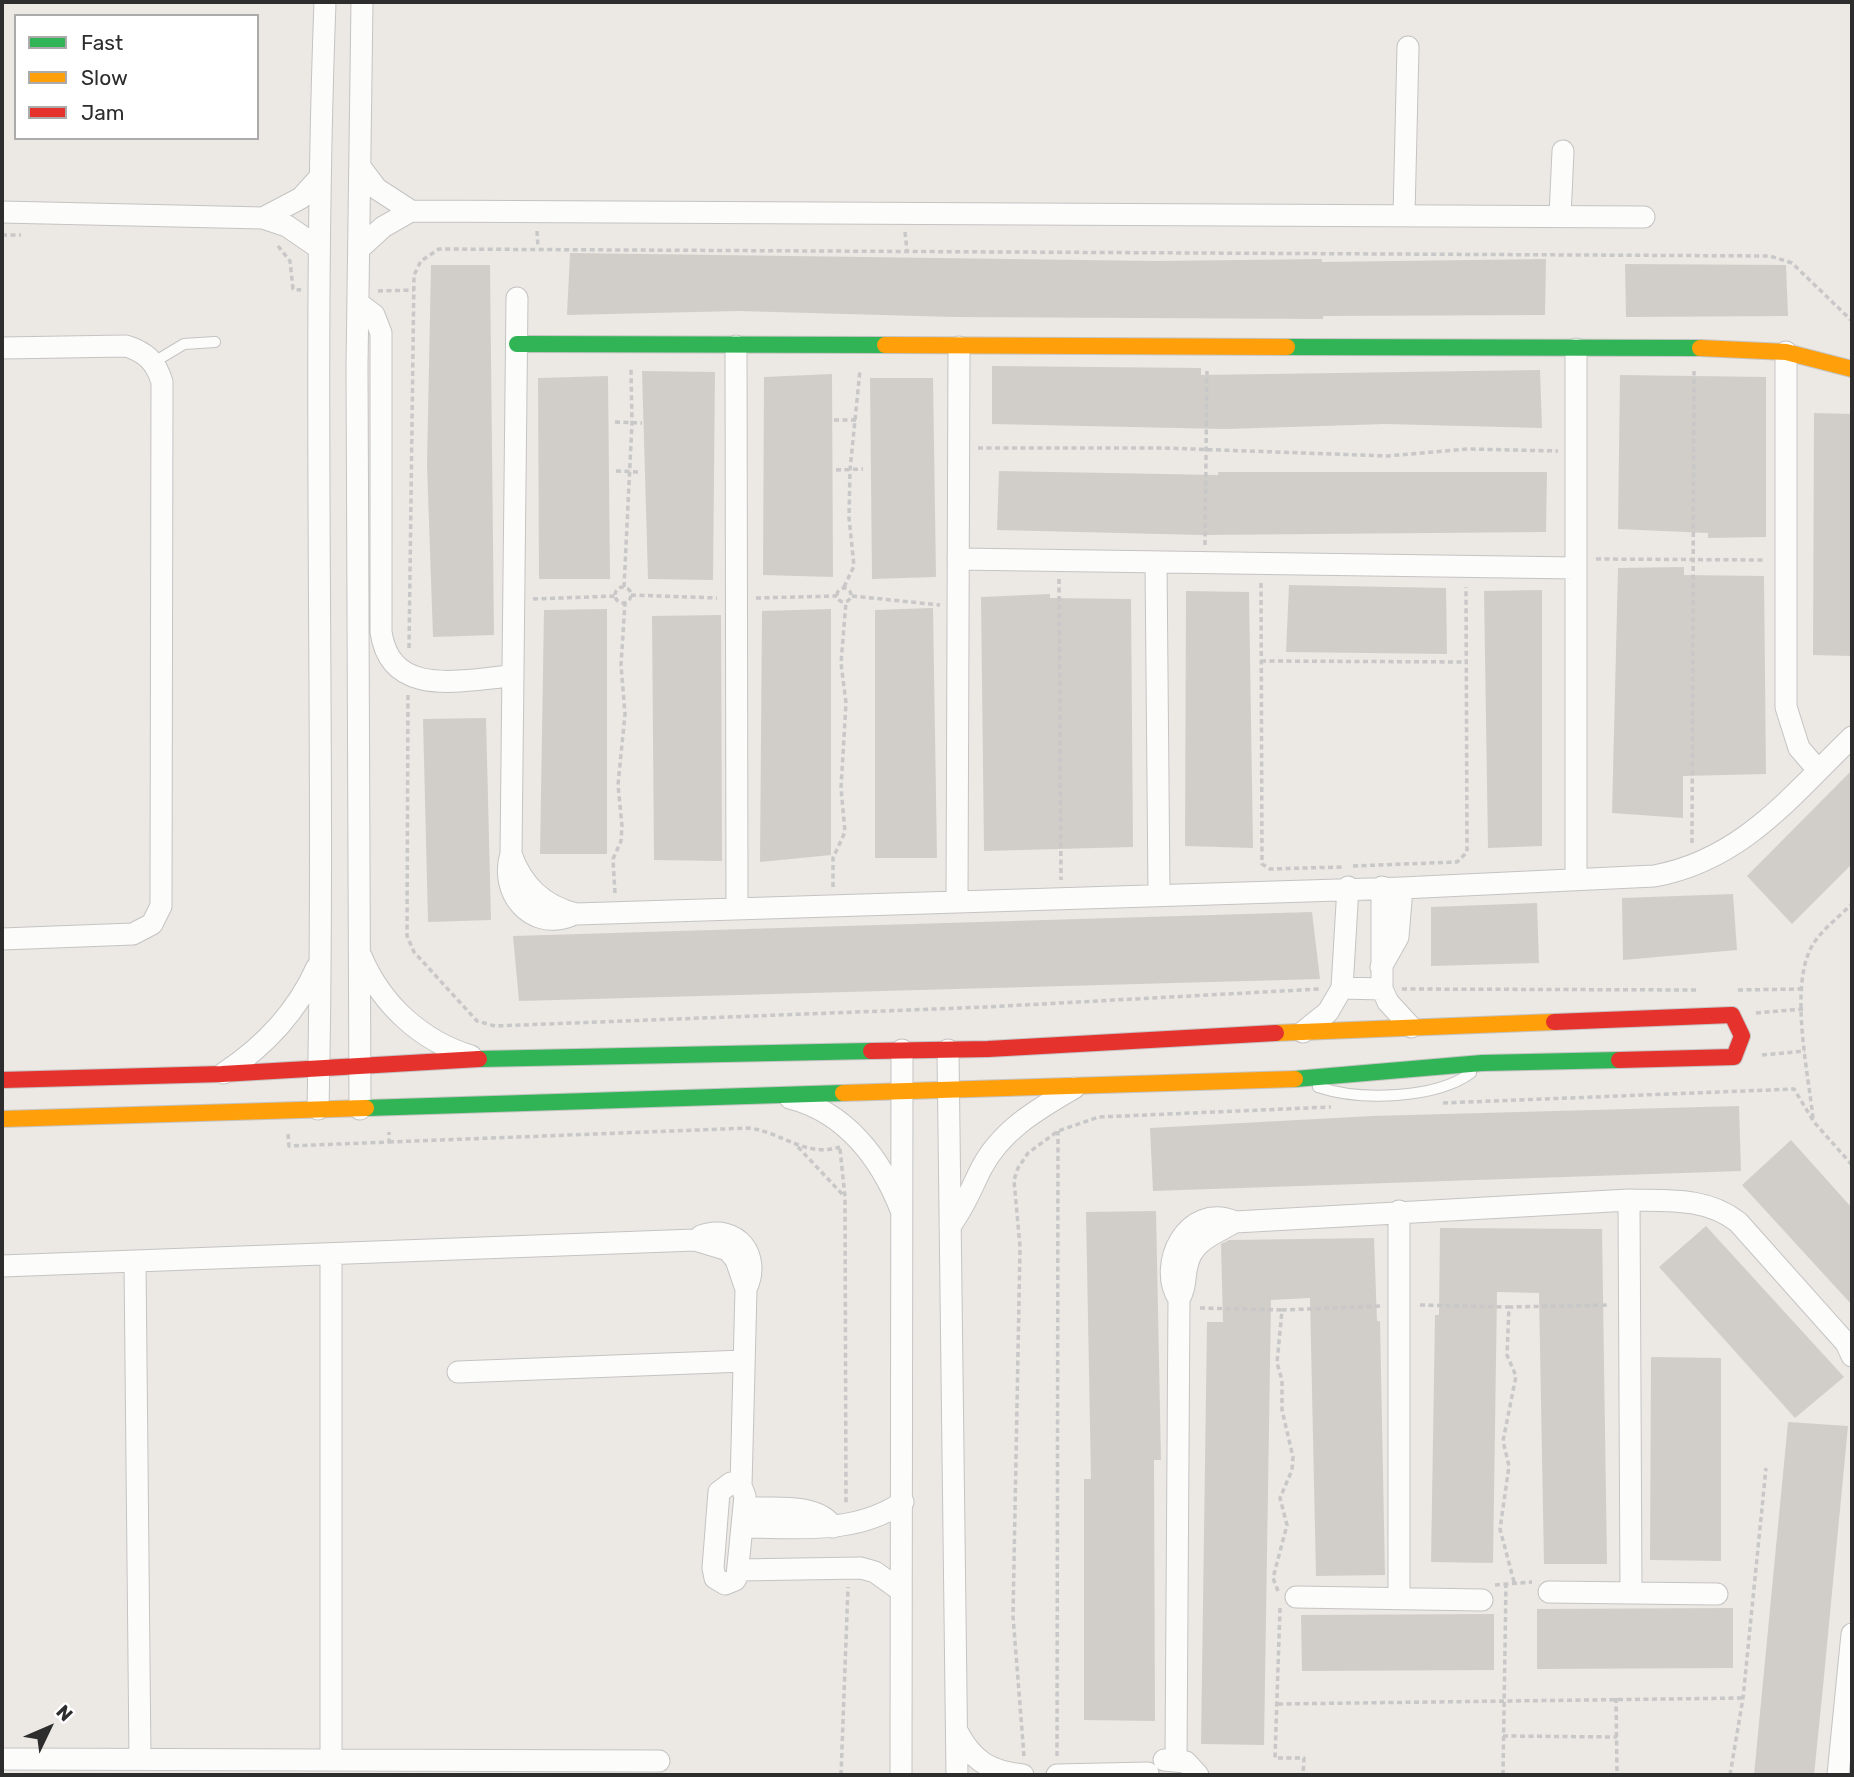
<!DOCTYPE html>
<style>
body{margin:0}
#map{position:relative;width:1854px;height:1777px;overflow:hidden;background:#ece8e4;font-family:Rubik,sans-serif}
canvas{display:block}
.frame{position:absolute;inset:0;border:4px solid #2d2d2d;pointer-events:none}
.legend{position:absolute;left:14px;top:14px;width:245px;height:126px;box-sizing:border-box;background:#fff;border:2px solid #ababab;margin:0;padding:9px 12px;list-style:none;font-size:21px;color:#2d2d2d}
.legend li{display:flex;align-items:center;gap:14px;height:35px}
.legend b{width:35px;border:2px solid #ababab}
.north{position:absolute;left:14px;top:1693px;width:70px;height:70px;-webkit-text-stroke:5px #fff;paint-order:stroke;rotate:46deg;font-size:19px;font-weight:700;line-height:28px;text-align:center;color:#2d2d2d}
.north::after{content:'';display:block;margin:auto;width:24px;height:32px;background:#2d2d2d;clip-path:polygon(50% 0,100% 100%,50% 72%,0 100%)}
</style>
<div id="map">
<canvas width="1854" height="1777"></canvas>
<div class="frame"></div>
<ul class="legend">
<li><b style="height:9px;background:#30b455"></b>Fast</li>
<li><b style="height:9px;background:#ff9f0a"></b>Slow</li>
<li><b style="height:9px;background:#e5322d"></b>Jam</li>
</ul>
<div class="north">N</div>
</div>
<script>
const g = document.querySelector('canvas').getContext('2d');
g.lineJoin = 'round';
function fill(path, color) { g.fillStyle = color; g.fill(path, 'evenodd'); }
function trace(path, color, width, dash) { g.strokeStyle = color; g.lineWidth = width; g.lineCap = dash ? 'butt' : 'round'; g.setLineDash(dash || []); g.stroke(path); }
fill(new Path2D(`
 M570 253 1157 261 1322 259V262L1546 259 1545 315 1323 316V319L955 317 738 311 567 315Z
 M1625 264 1786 265 1788 316 1626 317Z
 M431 265H490L494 635 433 637 427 465Z
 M992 366 1201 368V375L1540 370 1542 428 1386 424 1225 429 992 424Z
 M642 371 715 372 713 580 648 579Z
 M832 374 833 577 763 575 764 377Z
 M1620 375 1766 377V537L1708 538V533L1618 529Z
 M608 376 610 579H539L538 378Z
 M870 378H933L936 577 872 579Z
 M1814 413 1852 414V656L1813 655Z
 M999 471 1218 475V472H1547L1546 532 1202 535 997 530Z
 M1684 567V575L1764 576 1766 774 1683 776V818L1612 813 1618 568Z
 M1289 585 1446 588 1447 654 1286 652Z
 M1542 590V846L1488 848 1484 591Z
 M1186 591 1249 592 1253 848 1185 846Z
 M1050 594V598L1131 599 1133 847 984 851 981 597Z
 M933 608 937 858H875V610Z
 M607 609V854H540L544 610Z
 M831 609V855L760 862 762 611Z
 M721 615 722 861 654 860 652 616Z
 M486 718 491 920 428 922 423 719Z
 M1852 770V864L1792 924 1747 876Z
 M1733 894 1737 950 1623 960 1622 898Z
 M1537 903 1539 963 1431 966V907Z
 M1312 912 1320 979 519 1001 513 936Z
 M1739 1106 1741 1171 1153 1191 1150 1128 1372 1116Z
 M1791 1140 1852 1208V1305L1742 1185Z
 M1156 1211 1161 1460H1154L1155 1721 1084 1720V1479H1091L1086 1212Z
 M1706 1226 1844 1377 1795 1418 1659 1267Z
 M1440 1228 1602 1229 1607 1564H1544L1539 1293 1497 1292 1493 1563 1431 1562 1435 1315H1439Z
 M1374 1238 1377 1321H1380L1385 1575 1316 1576 1310 1298 1271 1300 1264 1745 1201 1744 1207 1322H1223L1221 1244 1229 1240Z
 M1651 1357 1721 1358V1561L1650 1560Z
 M1788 1422 1848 1426 1822 1697 1814 1775H1754Z
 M1733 1608V1668L1537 1669V1609Z
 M1494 1614V1670L1302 1671 1301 1615Z`), '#d1ceca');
const lane = new Path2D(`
 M154 362 184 344 215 342
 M1318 1087C1360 1101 1435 1099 1471 1073`);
const street = new Path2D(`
 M361 168 377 189 411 211 1644 217
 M2 212 263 218 287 226 319 248
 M1404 215 1408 47
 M1560 216 1563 151
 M263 218 301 198 320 177
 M359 249 383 227 411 211
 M517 298 511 854C499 892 530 931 570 916
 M358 303 374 315 381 333V632C391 700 464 679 513 676
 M736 346 737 909
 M2 348 126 346C146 352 156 362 162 382L161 906 152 924 133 934 2 939
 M1786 352V707L1799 748 1818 770
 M958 559 1576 568
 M1156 562 1159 894
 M511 854C522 886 543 906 576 914L1402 888 1654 876C1742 860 1791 796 1852 737
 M1576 879V349
 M1382 887V989L1388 1002 1411 1027
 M957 901 959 347
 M361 956C381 1004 421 1041 471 1056
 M1381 967 1398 937 1402 888
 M1342 988 1382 989
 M1303 1032 1328 1012 1342 988 1348 887
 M948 1050 957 1775
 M224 1073C265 1046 297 1012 317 967
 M790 1098C846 1112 881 1159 901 1210
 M318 1109C326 740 311 371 325 2
 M360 1109 357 366 362 2
 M1629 1200 1631 1593
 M1399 1211V1598
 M950 1226C964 1208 971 1189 981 1169 1001 1130 1038 1109 1074 1088
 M701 1236C737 1223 762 1256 746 1289L741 1486
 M135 1262 140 1759
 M2 1266 695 1240 728 1250 736 1260 746 1289
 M1179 1299C1156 1266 1187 1201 1235 1222L1629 1200C1668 1201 1706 1197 1738 1222L1846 1343 1852 1356
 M458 1372 744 1361
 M731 1483 741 1486 745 1496 737 1576 735 1580 725 1584 715 1578 713 1568 719 1492Z
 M744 1508C771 1509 818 1502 833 1527
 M743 1527C798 1527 855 1535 903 1502
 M738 1570 861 1568 875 1572 900 1590
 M1549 1592 1717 1594
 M1296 1597 1482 1600
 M957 1731C972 1761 991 1772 1023 1775
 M2 1759 659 1761
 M1176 1759 1179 1299C1186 1288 1184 1278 1187 1266 1192 1240 1215 1234 1235 1222
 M331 1760V1254
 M1164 1760 1186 1762 1198 1775
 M901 1775 902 1050
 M1057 1775 1148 1773
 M1838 1775 1852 1634`);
const fast = new Path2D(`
 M517 344 885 345
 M1287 347 1700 348
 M479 1059 871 1051
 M1295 1079 1482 1063 1619 1060
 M366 1108 843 1093`);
const slow = new Path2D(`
 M885 345 1287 347
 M1700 348 1786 352 1852 369
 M1276 1033 1554 1022
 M843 1093 1295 1079
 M2 1119 366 1108`);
const jam = new Path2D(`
 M1554 1022 1732 1015 1742 1036 1734 1057 1619 1060
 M871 1051 988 1049 1276 1033
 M2 1080 222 1074 479 1059`);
trace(lane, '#c5c4c4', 12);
trace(street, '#c5c4c4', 23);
trace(fast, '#c5c4c4', 18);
trace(slow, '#c5c4c4', 18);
trace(jam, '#c5c4c4', 18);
trace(new Path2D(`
 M537 231 538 248
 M905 232 907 251
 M2 235H21
 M278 246 290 261 293 289 301 290
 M378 291 414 290
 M834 420H858
 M615 422 642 423
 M978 448H1165L1387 456 1468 449 1558 451
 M836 470 863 469
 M616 471 641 472
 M1205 545 1207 371
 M1596 559 1766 560
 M1059 579 1061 880
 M1261 583 1262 864 1270 869 1342 867
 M615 595a8 8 0 1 1 16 0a8 8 0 1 1-16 0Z
 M624 587 632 423 631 369
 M844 587 854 566 849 518 850 470 860 370
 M837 595a7 7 0 1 1 14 0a7 7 0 1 1-14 0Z
 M631 595 717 598
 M852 596 940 605
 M756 598 837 596
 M533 599 615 596
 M409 648 414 275 421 261 439 249 1770 256 1792 263 1852 321
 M1261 661 1466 662
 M408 695 407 936 414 952 477 1021 495 1026 986 1007 1319 989
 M1692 843 1694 371
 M1353 866 1457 862 1467 852 1466 587
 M833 887V858L845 832 841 788 846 703 841 663 846 602
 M615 893 613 859 621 841 622 826 618 785 625 714 621 665 625 603
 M1402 989 1698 990
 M1738 990 1802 989
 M1756 1013 1803 1009
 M1762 1055 1805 1051
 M1443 1103 1794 1089 1814 1122 1852 1165
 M1813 1118C1808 1072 1791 995 1809 952 1817 933 1838 918 1852 904
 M288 1134 289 1146 389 1142V1132
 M389 1142 749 1128C781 1132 806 1158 840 1147
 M798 1147 843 1195
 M840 1149 845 1197 846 1505
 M1420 1305 1509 1307
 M1200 1308 1282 1310
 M1514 1582 1500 1529 1509 1466 1503 1441 1516 1376 1507 1355 1509 1307 1610 1305
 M1495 1585 1532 1582
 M1278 1591 1273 1578 1287 1525 1280 1498 1292 1470 1293 1457 1282 1410V1380L1277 1363 1282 1310 1381 1306
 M1280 1608 1275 1758H1304L1303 1775
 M1616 1698 1617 1775
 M1278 1704 1743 1698
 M1503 1736 1617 1737
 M1024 1756 1013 1616 1020 1247 1014 1180 1018 1168 1028 1153 1058 1131 1099 1117 1331 1107
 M1057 1756 1058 1131
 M841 1775 848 1587
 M1503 1775 1506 1582
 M1730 1775 1743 1698 1766 1468`), '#c8c8c8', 3.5, [5, 3.5]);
trace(lane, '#fcfcfb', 10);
trace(street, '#fcfcfb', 21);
trace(fast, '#30b455', 16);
trace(slow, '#ff9f0a', 16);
trace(jam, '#e5322d', 16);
</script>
